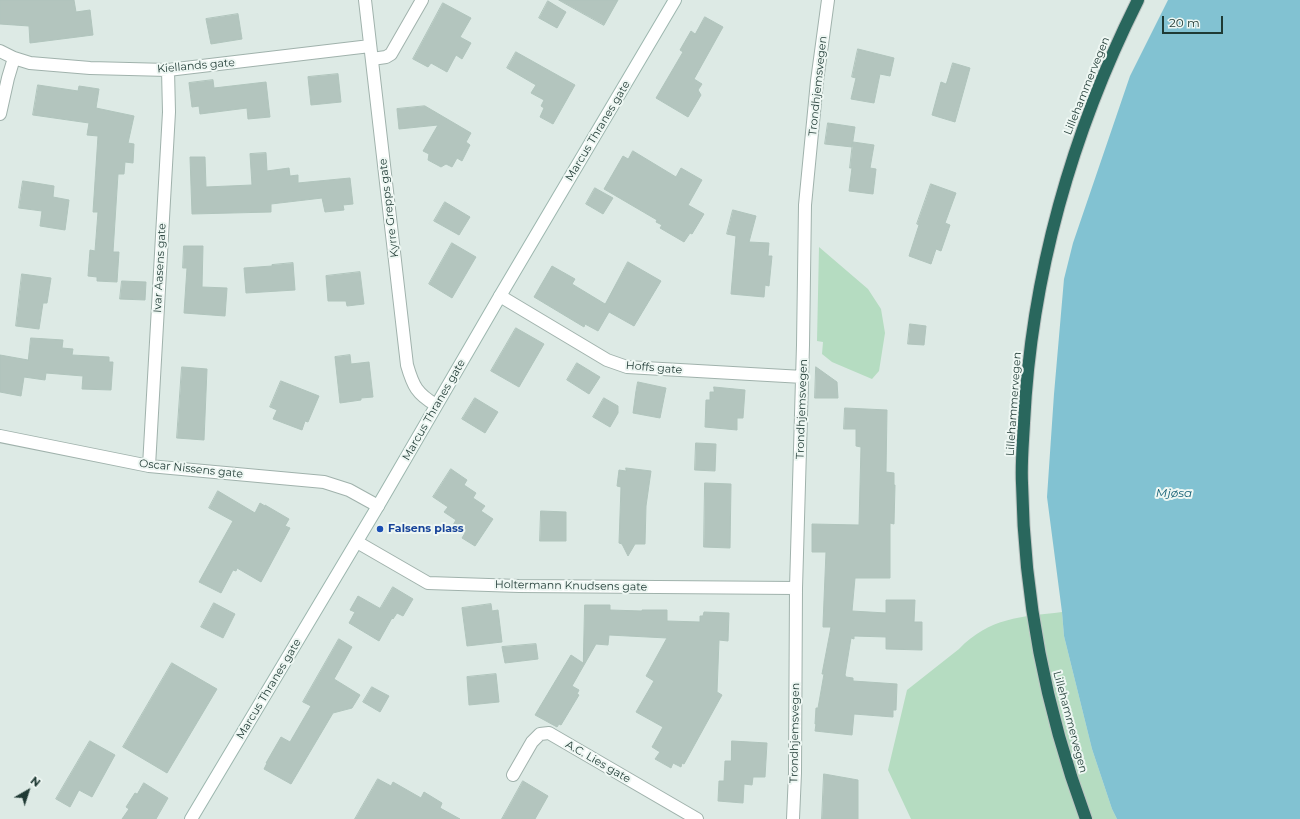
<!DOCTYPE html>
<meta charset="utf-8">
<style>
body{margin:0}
#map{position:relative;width:1300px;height:819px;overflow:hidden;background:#ddeae5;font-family:Montserrat,sans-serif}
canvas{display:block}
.north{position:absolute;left:8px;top:771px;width:40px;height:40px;-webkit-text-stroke:3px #eef7f3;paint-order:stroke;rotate:39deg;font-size:11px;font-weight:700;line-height:16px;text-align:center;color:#1f3a34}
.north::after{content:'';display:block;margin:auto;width:14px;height:18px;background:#1f3a34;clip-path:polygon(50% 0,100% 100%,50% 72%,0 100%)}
.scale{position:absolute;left:1162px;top:16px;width:61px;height:18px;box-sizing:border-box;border:2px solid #1f3a34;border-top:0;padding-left:5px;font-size:12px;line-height:14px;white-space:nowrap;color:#1f3a34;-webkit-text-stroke:3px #eef7f3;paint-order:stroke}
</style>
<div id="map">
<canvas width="1300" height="819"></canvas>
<div class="north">N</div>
<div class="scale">20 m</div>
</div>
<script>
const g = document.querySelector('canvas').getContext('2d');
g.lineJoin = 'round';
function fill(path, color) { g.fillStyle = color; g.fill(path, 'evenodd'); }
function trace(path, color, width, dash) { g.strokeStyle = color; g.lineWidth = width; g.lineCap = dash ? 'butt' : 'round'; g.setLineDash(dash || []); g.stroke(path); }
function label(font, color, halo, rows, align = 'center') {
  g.font = font + ' Montserrat,sans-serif'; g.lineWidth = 4; g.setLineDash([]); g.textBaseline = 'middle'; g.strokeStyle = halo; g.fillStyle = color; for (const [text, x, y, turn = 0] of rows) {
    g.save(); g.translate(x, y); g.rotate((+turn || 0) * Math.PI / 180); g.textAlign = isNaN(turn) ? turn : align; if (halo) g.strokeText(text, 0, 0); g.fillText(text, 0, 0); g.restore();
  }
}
fill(new Path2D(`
 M819 247 868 289 881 309 885 333 879 371 872 379 832 362 822 354 823 342 817 341Z
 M1062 612 1064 636 1092 749 1112 809 1117 819H911L888 770 907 690 959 649C990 617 1021 617 1062 612Z`), '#b5dcc1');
fill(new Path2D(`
 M1168 0H1300V819H1117L1112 809 1092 749 1064 636 1062 612 1047 497 1054 394 1064 279 1073 243 1130 76Z`), '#82c2d2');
const building = new Path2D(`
 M0 0H74L76 12 90 10 93 35 30 43 29 26 0 24Z
 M559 0H618L604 25Z
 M548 1 566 12 557 28 539 18Z
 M443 3 471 18 460 37 471 43 462 59 456 55 447 72 431 63 428 67 413 59Z
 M238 14 242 39 211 44 206 19Z
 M705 17 723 27 694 79 702 84 698 90 701 95 688 117 656 98 683 52 680 50 691 31 695 34Z
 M858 49 894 58 890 76 880 74 874 103 851 99 856 78 852 77Z
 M516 52 575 85 553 124 540 117 544 108 541 106 544 100 531 93 536 85 507 68Z
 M953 63 970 68 955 122 932 115 941 82 946 84Z
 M338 74 341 102 311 105 308 77Z
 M213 80 214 88 266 82 270 117 248 119 247 108 200 114 199 106 192 107 189 83Z
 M38 85 78 91 79 86 99 89 96 108 134 116 128 143 134 144 133 163 125 162 124 174H118L113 252H119L117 282 97 281V277L88 276 90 250 95 251 98 212H93L98 136 87 135 89 123 33 115Z
 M425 106 471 133 466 142 470 145 462 161 457 158 452 167 446 164 441 167 428 160 429 154 423 151 438 125 399 129 397 109Z
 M828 123 855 127 852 147 825 144Z
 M853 142 874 145 870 168 876 169 873 194 849 191 852 168H850Z
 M633 151 676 177 681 168 702 180 688 205 704 214 692 234 690 233 684 242 660 228 662 225 656 222 657 220 604 189 623 156 628 159Z
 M266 153 267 171 289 168 290 176 298 175V183L350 178 353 204 343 205 344 210 325 212 322 198 271 204V212L192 214 190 157H205L206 187 252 185 250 154Z
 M23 181 54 186 53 197 69 200 65 230 40 226 42 211 19 208Z
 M931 184 956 193 945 223 950 225 941 251 936 249 931 264 909 256 919 225 917 224Z
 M595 188 613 198 603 214 586 204Z
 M445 202 470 217 459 235 434 221Z
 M733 210 756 216 749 242 769 243 768 256H772L769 286 765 285 764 297 731 294 736 236 727 234Z
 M452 243 476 257 452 298 429 284Z
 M184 246H203L202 287 227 288 225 316 184 313 187 268H183Z
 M628 262 661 281 634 326 609 312 598 331 585 324 584 327 534 297 552 266 575 279 572 284 605 304Z
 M293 263 295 290 246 293 244 268 272 266V265Z
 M360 272 364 304 347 306 346 301H328L326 276Z
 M22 274 51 278 47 303H43L39 329 16 326Z
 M122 281 146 282 145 300 120 299Z
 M910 324 926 326 924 345 908 344Z
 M516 328 544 344 519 387 491 371Z
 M31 338 63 340 62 348 73 349 72 355 109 357V362H113L111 390 82 389 83 376 46 373 45 380 24 377 21 396 0 392V355L28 360Z
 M350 355 351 364 369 362 373 397 361 398V400L340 403 335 357Z
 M577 363 600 377 589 394 567 380Z
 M182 367 207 369 204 440 177 438Z
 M816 367 837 382 838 398H815Z
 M281 381 319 396 308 422 305 421 302 430 273 419 277 410 270 407Z
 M638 382 666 388 660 418 633 413 636 391Z
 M714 387 745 390 743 418H737V430L705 427 706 400H710V392H714Z
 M475 398 498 412 485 433 462 419Z
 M604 398 618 406V413L610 427 593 417Z
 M845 408 887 410 886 472 894 473V485H895L894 524 890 523V578H855L852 611 886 613V600H915L914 622H922V650L886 649V637L854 636V639L851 638 845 675 846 677 853 678V681L897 684 896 710H893V717L854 714 852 735 815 731 816 724H815L816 708H818L824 674H822L831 627H823V624L826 552H812V524L859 525 861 447 856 446V429H844Z
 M696 443 716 444 715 471 695 470Z
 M626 468 651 471 646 506 645 544H635L628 556 622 544 619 543 621 487 617 486 619 470 626 471Z
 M451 469 467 480 464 485 476 493 473 498 485 506 481 511 493 519 475 546 462 538 465 533 453 525 456 520 444 512 448 507 433 497Z
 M705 483 731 484 730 548 704 547Z
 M218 491 255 513 260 503 265 506V505L289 519 285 526 290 528 261 582 237 568 236 571 233 570 221 593 199 582 233 521 209 508Z
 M541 511 566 512V541H540Z
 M393 587 413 599 403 616 397 613 393 619 392 618 379 641 349 623 355 612 350 610 358 596 381 609H380Z
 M214 603 235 614 223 638 201 627Z
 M491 604 492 611 498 610 502 642 467 646 462 608Z
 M585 605H610V610L642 611V610H667V621L700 622V616H703L704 612 729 613 728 641 719 640 717 692 722 695 684 764 682 763 681 767 673 763 671 768 655 759 660 752 652 747 663 727 636 712 654 681 646 676 667 638 609 635 608 645 596 644 572 686 579 690 577 694 579 695 561 725 559 724 557 727 535 715 571 655 583 663Z
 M339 639 352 647 334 679 360 695 352 708 333 713 291 784 264 769 267 763H266L281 737 290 742 311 706 303 702Z
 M536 644 538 659 505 663 502 647Z
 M172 663 217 689 167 773 123 747Z
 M496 674 499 702 469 705 467 677Z
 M372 687 389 696 380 712 363 702Z
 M90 741 115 755 92 797 79 790 70 807 56 799Z
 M732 741 767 743 765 777H753L752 785 744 784 743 803 718 801 719 781H724L725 761H731Z
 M824 774 858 780V819H822Z
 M378 779 391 786 393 782 421 798 424 792 442 803 440 808 460 819H355Z
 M523 781 548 796 535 819H502Z
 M144 783 168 798 156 819H122L129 809 126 807 135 793 137 794Z`);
fill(building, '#b3c5be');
trace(building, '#b0c4bc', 1);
const street = new Path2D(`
 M365 0 407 365C413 386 417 394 436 405
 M0 51 14 58 30 63 90 68 168 70 370 46
 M372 59 386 57 391 54 422 0
 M0 114 8 78 14 58
 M500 296 607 360 627 367 803 377
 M0 436 149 466 324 482 349 490 378 506
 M149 466 169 112 168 70
 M357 542 428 583 519 586 796 588
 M513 775 532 742 540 734 549 733 697 819
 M793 819 795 773 796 588 803 345 805 205 817 81 828 0`);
const secondary = new Path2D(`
 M191 819 378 506 500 296 675 0`);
const highway = new Path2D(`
 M1086 819C1046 711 1024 598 1022 483 1021 463 1023 443 1024 423 1031 276 1072 132 1138 0`);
trace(street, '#a0b2ac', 14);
trace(secondary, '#9cb6ae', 14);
trace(highway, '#bcc4c2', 14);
trace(street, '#fff', 12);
trace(secondary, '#fff', 12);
trace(highway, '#29675d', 12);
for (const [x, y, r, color] of [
 [380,529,4,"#1a4fb4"]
]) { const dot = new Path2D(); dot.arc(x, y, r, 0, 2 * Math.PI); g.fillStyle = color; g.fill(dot); trace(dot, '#eef7f3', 1.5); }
label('11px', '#1f3a34', '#eef7f3', [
 ["Kiellands gate",196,66,-5],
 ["Trondhjemsvegen",818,86,-84],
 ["Lillehammervegen",1087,86,-68],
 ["Marcus Thranes gate",598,131,-59],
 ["Kyrre Grepps gate",389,208,-97],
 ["Ivar Aasens gate",160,268,-87],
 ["Hoffs gate",654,368,5],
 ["Lillehammervegen",1014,404,-86],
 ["Trondhjemsvegen",802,409,-88],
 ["Marcus Thranes gate",434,410,-60],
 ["Oscar Nissens gate",191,469,6],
 ["Holtermann Knudsens gate",571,586,1],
 ["Marcus Thranes gate",269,689,-59],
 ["Lillehammervegen",1070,722,75],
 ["Trondhjemsvegen",795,733,-89],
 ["A.C. Lies gate",598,762,30]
]);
label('bold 11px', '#164399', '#eef7f3', [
 ["Falsens plass",388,529]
], 'left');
label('italic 12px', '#176277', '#eef7f3', [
 ["Mjøsa",1174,493]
]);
</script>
